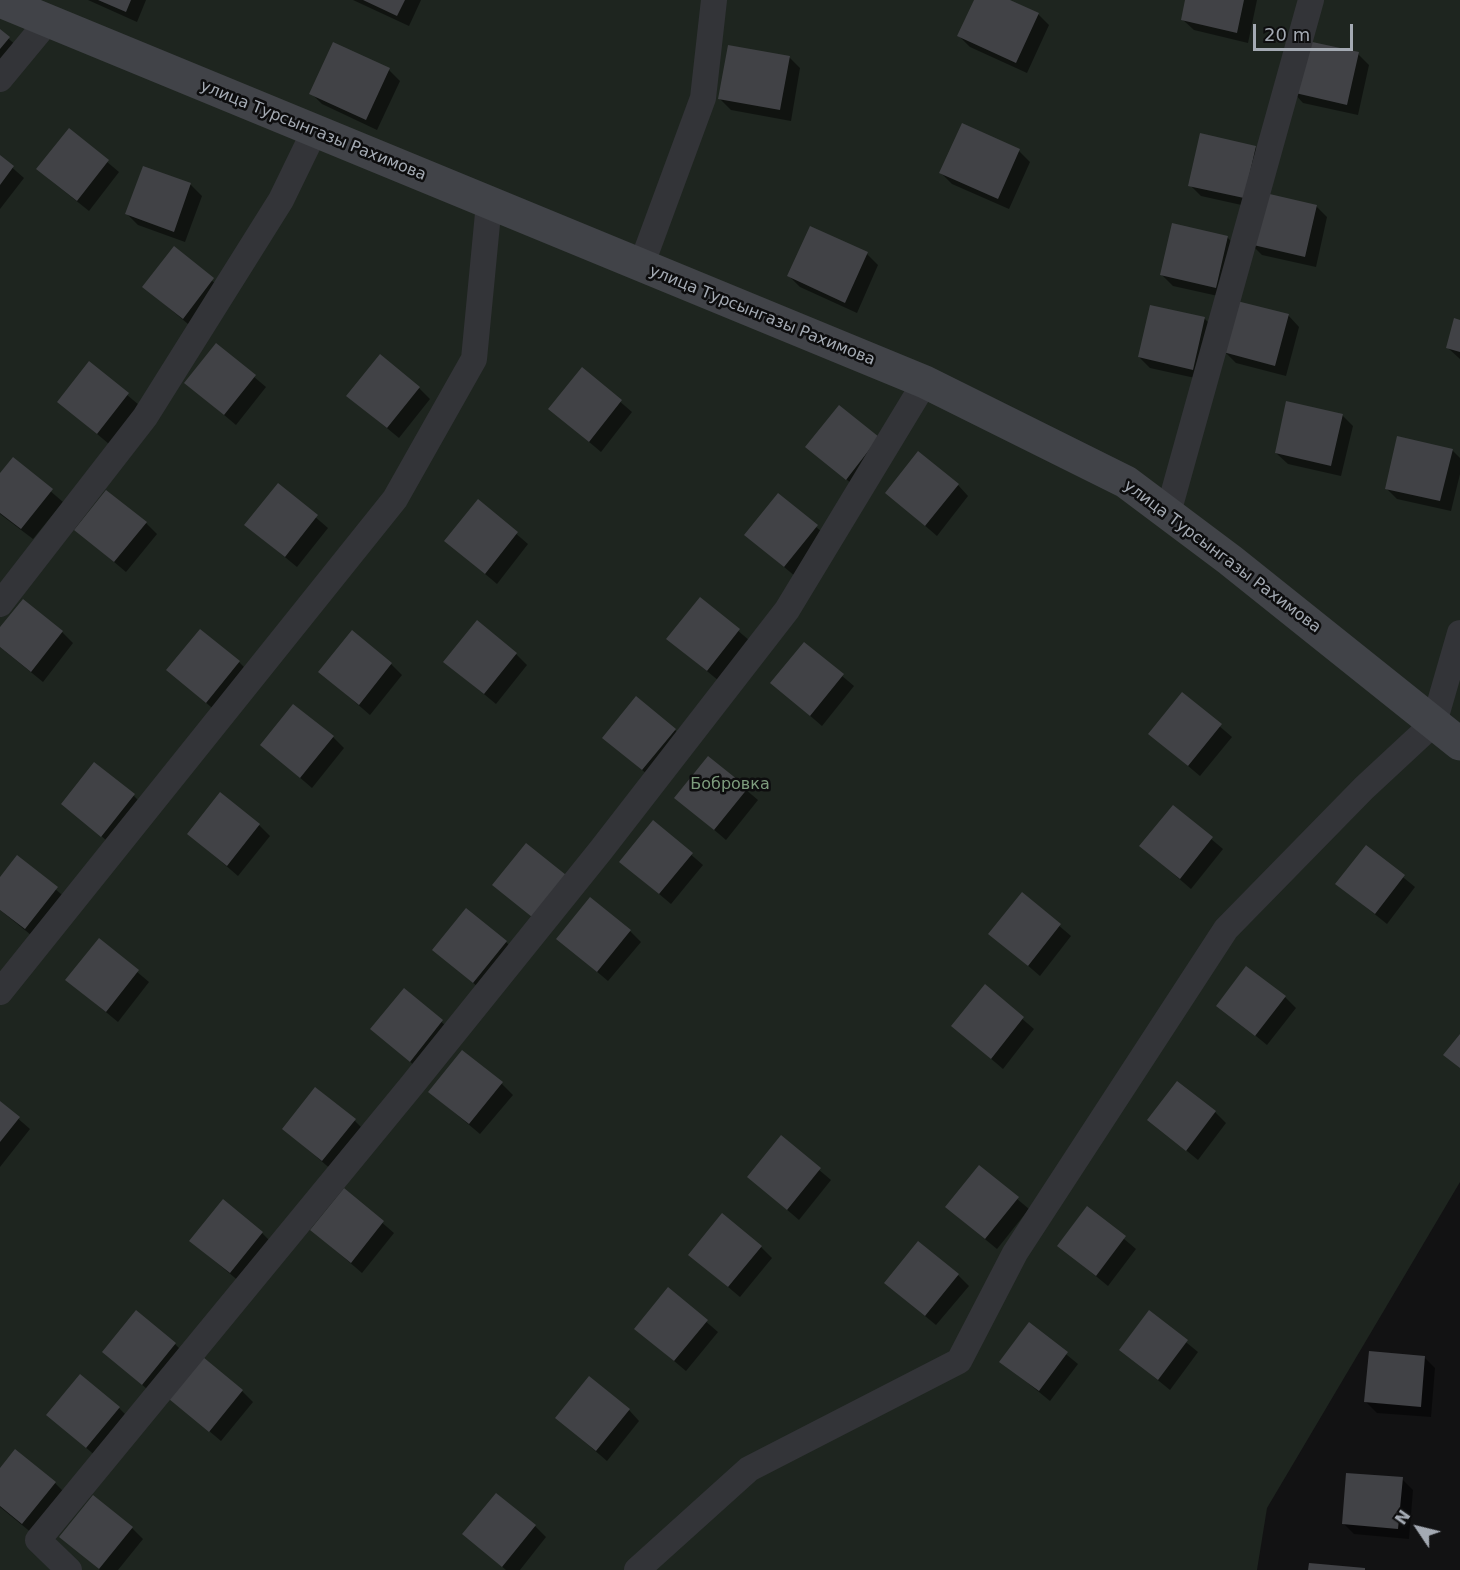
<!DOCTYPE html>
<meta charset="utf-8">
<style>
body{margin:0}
#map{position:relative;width:1460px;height:1570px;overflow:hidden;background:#121213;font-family:"DejaVu Sans",sans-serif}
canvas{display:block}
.north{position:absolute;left:1388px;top:1498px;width:60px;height:60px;-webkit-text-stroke:4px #0d0d0e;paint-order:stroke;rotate:305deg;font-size:16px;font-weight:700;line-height:24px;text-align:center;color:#a4aab3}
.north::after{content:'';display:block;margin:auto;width:21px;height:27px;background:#a4aab3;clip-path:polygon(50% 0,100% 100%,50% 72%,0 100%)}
.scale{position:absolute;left:1253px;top:24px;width:100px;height:27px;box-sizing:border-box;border:3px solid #a4aab3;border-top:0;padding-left:8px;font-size:18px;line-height:21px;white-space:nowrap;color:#a4aab3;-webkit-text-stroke:4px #0d0d0e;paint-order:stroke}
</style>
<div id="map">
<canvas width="1460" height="1570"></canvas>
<div class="north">N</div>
<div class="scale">20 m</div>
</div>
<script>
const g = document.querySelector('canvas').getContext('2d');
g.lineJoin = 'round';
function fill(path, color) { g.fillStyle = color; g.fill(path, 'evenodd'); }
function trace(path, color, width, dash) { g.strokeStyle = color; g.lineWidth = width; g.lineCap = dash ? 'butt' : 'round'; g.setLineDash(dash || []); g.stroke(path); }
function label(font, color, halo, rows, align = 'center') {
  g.font = font + ' "DejaVu Sans",sans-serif'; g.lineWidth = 5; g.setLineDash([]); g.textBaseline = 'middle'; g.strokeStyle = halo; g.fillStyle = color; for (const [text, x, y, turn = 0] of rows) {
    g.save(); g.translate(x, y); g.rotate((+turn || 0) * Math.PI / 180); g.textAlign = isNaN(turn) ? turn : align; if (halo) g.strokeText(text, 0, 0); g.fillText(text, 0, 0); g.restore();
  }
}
fill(new Path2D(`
 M0 0H1460V1182L1267 1508 1257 1570H0Z`), '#1e251f');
fill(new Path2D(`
 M88 0H146L137 22Z
 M353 0H421L409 26Z
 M975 0H1006L1038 14 1049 25 1027 73 970 47 959 36Z
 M1187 0H1257L1248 43 1194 30 1182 19Z
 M0 31 20 49 0 74Z
 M1358 54 1369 65 1358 115 1303 103 1292 91Z
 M789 57 800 68 791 121 731 110 720 99Z
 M389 70 400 81 377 130 322 104 311 93Z
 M69 130 119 172 89 211 49 179Z
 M1255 147 1266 158 1255 208 1201 196 1190 185Z
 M1019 151 1030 162 1009 209 952 184 941 173Z
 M0 157 24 178 0 209Z
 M143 168 191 185 202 196 185 242 138 225 127 214Z
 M1316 206 1327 217 1316 267 1262 255 1251 244Z
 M811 228 867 254 878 265 857 313 800 287 789 276Z
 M1227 237 1238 248 1227 298 1173 286 1162 275Z
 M175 249 224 291 194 329 144 287Z
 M1151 307 1205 319 1216 330 1204 380 1150 368 1139 357Z
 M1288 315 1299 327 1286 376 1236 363 1225 352Z
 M1460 322V359L1448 348Z
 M216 345 266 387 236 425 186 383Z
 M89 363 139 405 109 444 59 402Z
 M582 369 632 412 601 452 550 409Z
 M419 388 430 399 399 438 348 396Z
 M1342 415 1353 426 1341 476 1288 464 1276 453Z
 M878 439 858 489 807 447Z
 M1452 450 1460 458V474L1451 511 1397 499 1386 488Z
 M13 459 63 502 33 539 0 514V476Z
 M278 485 328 528 297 567 246 525Z
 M958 485 968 496 937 536 887 493Z
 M778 495 828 537 796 577 746 535Z
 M478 501 528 544 497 584 446 541Z
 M146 523 157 534 126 572 76 530Z
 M701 599 750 641 719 681 668 639Z
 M0 630 62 632 73 643 43 682 0 647Z
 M804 644 854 686 822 726 772 683Z
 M516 654 527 665 496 704 445 662Z
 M239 662 250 673 218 713 168 670Z
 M391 664 402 675 370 715 320 672Z
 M1182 694 1232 737 1200 776 1150 734Z
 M675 730 686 741 654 780 604 738Z
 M333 737 344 748 312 788 262 745Z
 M708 758 758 800 726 840 676 797Z
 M134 796 145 807 113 846 63 804Z
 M1173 807 1223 849 1191 889 1141 846Z
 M653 822 703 865 671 904 621 862Z
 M259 825 270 836 238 876 189 834Z
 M1366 847 1415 887 1387 924 1337 884Z
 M18 857 68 900 36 939 0 910V879Z
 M1022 894 1071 936 1040 976 990 933Z
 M630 931 641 942 608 981 558 939Z
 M99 940 149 982 118 1022 67 980Z
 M506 942 517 953 484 992 434 950Z
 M985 987 1034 1029 1003 1069 953 1026Z
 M404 990 453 1032 422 1072 372 1029Z
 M1285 997 1296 1008 1267 1045 1218 1005Z
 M502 1084 513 1095 480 1134 430 1092Z
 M0 1103 30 1129 0 1167Z
 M1215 1112 1226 1123 1198 1160 1149 1120Z
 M355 1121 366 1132 333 1171 284 1129Z
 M781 1138 831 1180 799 1220 749 1177Z
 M979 1167 1029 1209 997 1249 958 1217Z
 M344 1190 394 1233 362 1273 312 1230Z
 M1087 1208 1136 1249 1108 1286 1059 1246Z
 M262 1233 273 1244 241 1283 191 1241Z
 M761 1247 772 1258 740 1297 690 1255Z
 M958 1275 969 1286 936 1325 897 1293Z
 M668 1289 718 1332 686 1371 636 1329Z
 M1149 1312 1198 1352 1170 1390 1121 1350Z
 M1029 1324 1078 1364 1050 1401 1001 1361Z
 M175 1344 186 1355 154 1395 104 1352Z
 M1424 1357 1435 1368 1431 1417 1377 1413 1366 1402Z
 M242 1391 253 1402 221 1441 171 1399Z
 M119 1408 130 1419 98 1458 48 1415Z
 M629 1410 639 1421 607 1461 557 1418Z
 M0 1470 55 1483 66 1494 33 1534 0 1507Z
 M1402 1479 1413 1490 1409 1539 1354 1534 1343 1523Z
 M535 1526 546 1537 520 1570H506L464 1534Z
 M132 1528 143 1539 118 1570H100L61 1536Z`), '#0007');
fill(new Path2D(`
 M98 0H131L126 12Z
 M363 0H405L397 16Z
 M974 0H1010L1039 13 1016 63 957 36Z
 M1185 0H1244L1237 33 1181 20Z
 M0 29 10 37 0 49Z
 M1303 40 1359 52 1347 105 1291 92Z
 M333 42 390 68 366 120 309 94Z
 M728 45 790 56 780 110 718 99Z
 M962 123 1020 149 998 199 939 173Z
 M69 128 109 160 77 201 36 169Z
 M1200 133 1256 146 1244 198 1188 186Z
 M0 155 14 166 0 185Z
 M143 166 191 183 174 232 125 214Z
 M1261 192 1317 205 1305 257 1249 244Z
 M1172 223 1228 236 1216 288 1160 275Z
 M810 226 868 252 845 303 787 276Z
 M174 246 214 278 183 319 142 287Z
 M1237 301 1289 314 1275 366 1223 352Z
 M1150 305 1205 317 1193 370 1138 357Z
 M1454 318 1460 320V352L1446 348Z
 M216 343 256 375 224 415 184 383Z
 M380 354 420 387 387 428 346 396Z
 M89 361 129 393 97 434 57 402Z
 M582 367 622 400 589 442 548 409Z
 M1286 401 1343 414 1331 466 1275 453Z
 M839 405 879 437 846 480 805 447Z
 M1397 436 1453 449 1440 501 1385 489Z
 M918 451 959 484 925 526 885 493Z
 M13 457 53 489 21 529 0 513V473Z
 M278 483 318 515 285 557 244 525Z
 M106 490 147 522 114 562 74 530Z
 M778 493 818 525 784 567 744 535Z
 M478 499 518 532 485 574 444 541Z
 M700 597 740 629 707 671 666 639Z
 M23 599 63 631 31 672 0 647V627Z
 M477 620 517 653 484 694 443 662Z
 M200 629 240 661 206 703 166 670Z
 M352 630 392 663 359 705 318 672Z
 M804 642 844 674 810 716 770 683Z
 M1182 692 1222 724 1188 766 1148 734Z
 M636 696 676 729 642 770 602 738Z
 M293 704 334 736 300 778 260 745Z
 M708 756 748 788 714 830 674 798Z
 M94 762 135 794 101 837 61 804Z
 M220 792 260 824 227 866 187 834Z
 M1173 805 1213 837 1180 879 1139 846Z
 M653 820 693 853 659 894 619 862Z
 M526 843 566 875 532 917 492 885Z
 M1366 845 1405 875 1375 914 1335 884Z
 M17 855 58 887 25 929 0 910V877Z
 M1022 892 1061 924 1028 966 988 934Z
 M590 897 631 930 597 972 556 939Z
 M466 908 507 941 473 983 432 950Z
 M99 938 139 970 106 1012 65 980Z
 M1246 966 1286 996 1255 1036 1216 1006Z
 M985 984 1024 1017 991 1059 951 1026Z
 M404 988 443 1020 410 1062 370 1029Z
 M1460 1034V1068L1443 1055Z
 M462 1050 503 1082 469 1124 428 1092Z
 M1177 1081 1216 1111 1186 1151 1147 1120Z
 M315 1087 356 1119 322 1161 282 1129Z
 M0 1101 20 1117 0 1142Z
 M781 1135 821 1168 787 1210 747 1177Z
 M979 1165 1019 1197 985 1239 945 1207Z
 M344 1188 384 1221 351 1263 310 1230Z
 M223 1199 263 1232 230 1273 189 1241Z
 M1087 1206 1126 1236 1096 1276 1057 1246Z
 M722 1213 762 1246 728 1287 688 1255Z
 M918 1241 959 1274 925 1316 884 1283Z
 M668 1287 708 1320 674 1361 634 1329Z
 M136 1310 176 1343 142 1385 102 1352Z
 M1149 1310 1188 1340 1158 1380 1119 1350Z
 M1029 1322 1068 1352 1039 1391 999 1362Z
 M1369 1351 1425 1356 1421 1407 1364 1402Z
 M203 1357 243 1390 209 1432 169 1399Z
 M80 1374 120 1407 86 1448 46 1415Z
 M589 1376 630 1409 596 1451 555 1418Z
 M15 1449 56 1482 22 1524 0 1506V1468Z
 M1346 1473 1403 1477 1398 1529 1342 1524Z
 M496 1493 536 1525 502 1567 462 1534Z
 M93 1495 133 1527 99 1569 59 1537Z
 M1309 1563 1365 1568V1570H1308Z`), '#414246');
trace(new Path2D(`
 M0 79 48 21
 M641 266 703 98 714 0
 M1168 513 1311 0
 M0 604 145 417 281 200 314 132
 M0 992 395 499 474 359 489 203
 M69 1570 38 1540 412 1085 601 850 787 610 925 382
 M637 1570 749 1469 959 1361 1015 1253 1226 929 1364 788 1434 723 1460 633`), '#333438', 26);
trace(new Path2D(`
 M0 1 925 382 1126 482 1230 560 1460 744`), '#414348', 33);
label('16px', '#a4aab3', '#0d0d0e', [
 ["улица Турсынгазы Рахимова",313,131,22],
 ["улица Турсынгазы Рахимова",762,316,22],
 ["улица Турсынгазы Рахимова",1222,557,37]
]);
label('16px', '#7d9c7d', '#0d0d0e', [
 ["Бобровка",730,785]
]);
</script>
